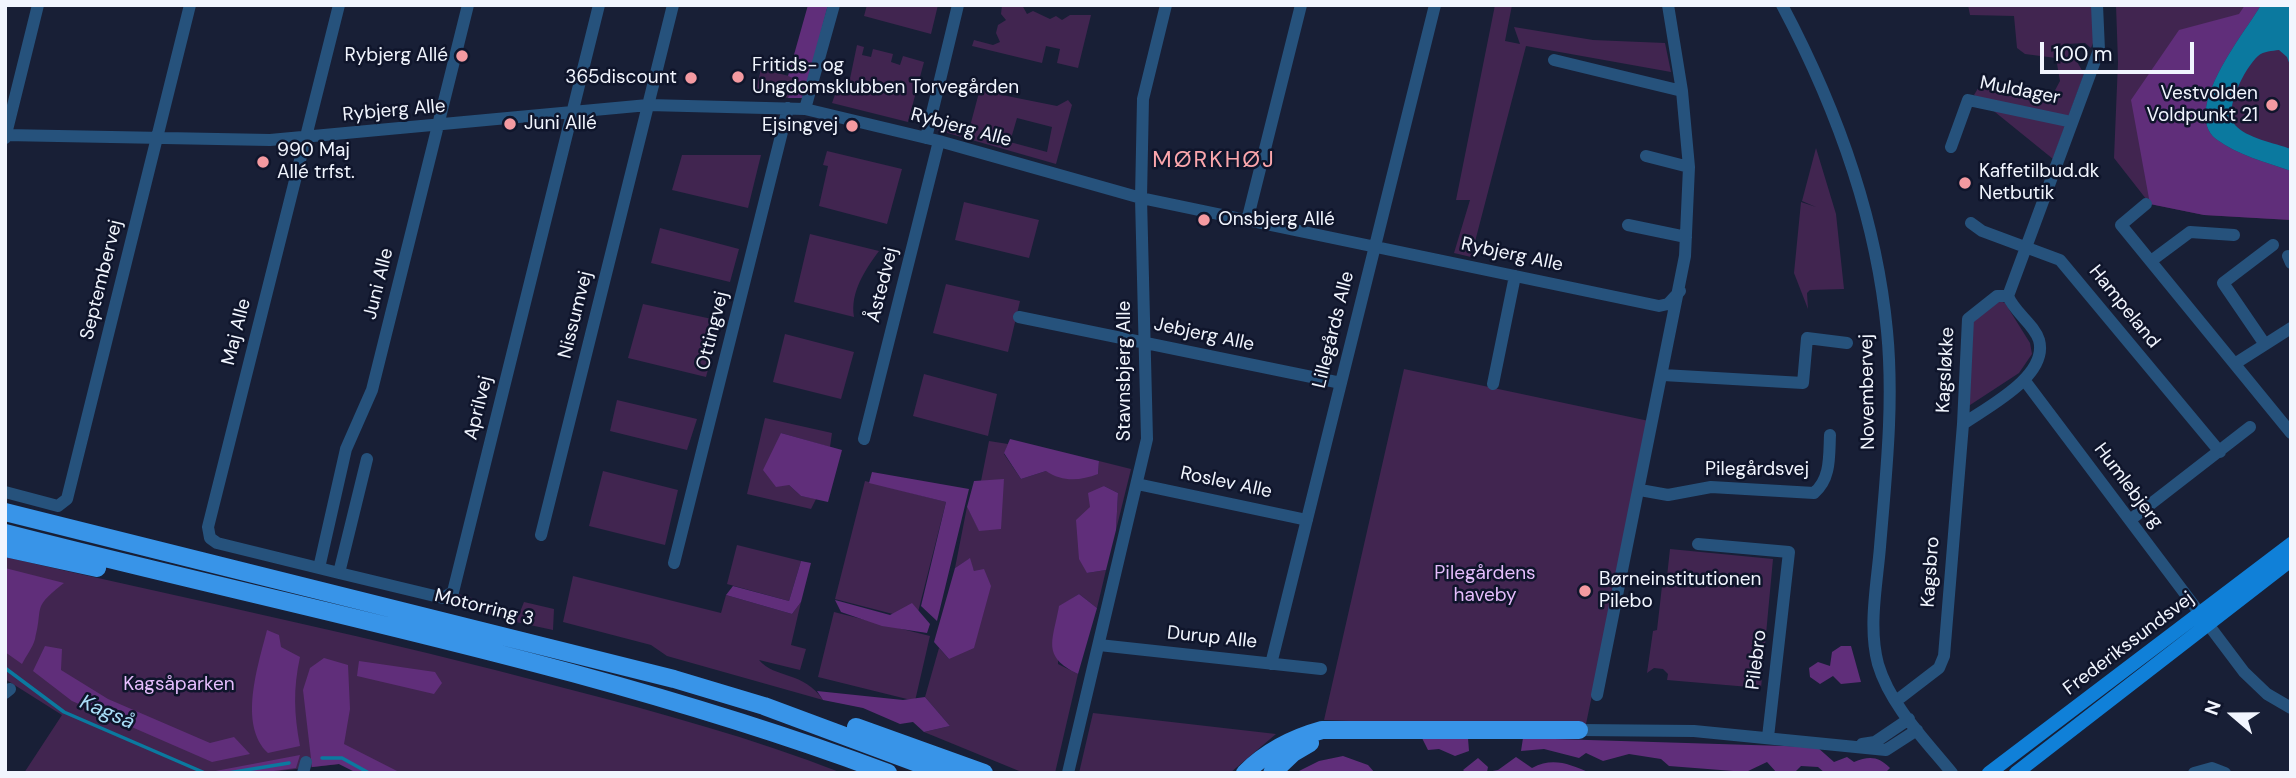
<!DOCTYPE html>
<meta charset="utf-8">
<style>
body{margin:0}
#map{position:relative;width:2296px;height:778px;overflow:hidden;background:#181f36;font-family:"DM Sans",sans-serif}
canvas{display:block}
.frame{position:absolute;inset:0;border:7px solid #f1f5fe;pointer-events:none}
.north{position:absolute;left:2198px;top:680px;width:70px;height:70px;-webkit-text-stroke:5px #0f152b;paint-order:stroke;rotate:290deg;font-size:19px;font-weight:700;line-height:28px;text-align:center;color:#f1f5fe}
.north::after{content:'';display:block;margin:auto;width:24px;height:32px;background:#f1f5fe;clip-path:polygon(50% 0,100% 100%,50% 72%,0 100%)}
.scale{position:absolute;left:2040px;top:42px;width:154px;height:32px;box-sizing:border-box;border:4px solid #f1f5fe;border-top:0;padding-left:9px;font-size:21px;line-height:24px;white-space:nowrap;color:#f1f5fe;-webkit-text-stroke:5px #0f152b;paint-order:stroke}
</style>
<div id="map">
<canvas width="2296" height="778"></canvas>
<div class="frame"></div>
<div class="north">N</div>
<div class="scale">100 m</div>
</div>
<script>
const g = document.querySelector('canvas').getContext('2d');
g.lineJoin = 'round';
function fill(path, color) { g.fillStyle = color; g.fill(path, 'evenodd'); }
function trace(path, color, width, dash) { g.strokeStyle = color; g.lineWidth = width; g.lineCap = dash ? 'butt' : 'round'; g.setLineDash(dash || []); g.stroke(path); }
function label(font, color, halo, rows, align = 'center') {
  g.font = font + ' "DM Sans",sans-serif'; g.lineWidth = 5; g.setLineDash([]); g.textBaseline = 'middle'; g.strokeStyle = halo; g.fillStyle = color; for (const [text, x, y, turn = 0] of rows) {
    g.save(); g.translate(x, y); g.rotate((+turn || 0) * Math.PI / 180); g.textAlign = isNaN(turn) ? turn : align; if (halo) g.strokeText(text, 0, 0); g.fillText(text, 0, 0); g.restore();
  }
}
fill(new Path2D(`
 M867 5H938L931 34 864 16Z
 M1002 5H1022L1027 14 1033 11 1050 19 1056 16 1062 20 1070 15H1091L1078 68 1057 63 1060 49 1046 46 1042 63 972 46 974 40 993 45 1000 42 996 33 998 25 1006 20 1001 14Z
 M1495 5H1512L1505 41 1520 44 1514 27 1593 40 1665 43 1671 72 1526 46 1471 257 1454 253 1470 200H1456Z
 M1968 5H2093L2095 38 2091 48 2085 43 2067 44 2084 74 2053 159 1974 95 1983 80 2005 96H2052L2060 81 2056 58 2025 54 2017 48 2014 16 1970 15Z
 M2116 5H2291V220L2204 215 2150 204 2114 158 2118 62Z
 M857 45 864 47 862 55 871 57 873 49 893 54 891 62 900 65 903 56 924 62 908 122 832 103 836 92 847 93Z
 M761 69 793 77 788 98 756 90Z
 M981 85 995 89 1002 95 1057 106 1068 100 1072 105 1056 164 937 130 938 123 969 130ZM1017 118 1052 127 1047 152 1010 142Z
 M1816 148 1836 214 1844 289 1810 290 1807 293 1808 309 1794 273 1801 202 1816 207 1802 201Z
 M827 151 902 169 887 224 819 206 828 166 823 165Z
 M682 155H761L748 208 672 190Z
 M964 202 1039 220 1029 258 955 240Z
 M660 228 739 249 730 282 651 263Z
 M810 234 879 251C865 270 850 292 854 317L794 302Z
 M946 284 1020 301 1008 352 933 333Z
 M1998 300 2005 303 2030 343 2032 354 2019 373 1967 407 1973 322Z
 M643 304 721 321 706 377 628 358Z
 M785 334 854 352 841 399 773 382Z
 M1404 369 1649 421 1586 724 1453 725 1324 720Z
 M924 374 997 394 988 436 913 416Z
 M617 400 697 419 687 450 610 431Z
 M765 418 832 433 830 447 781 433 789 485 801 496 816 499 811 509 747 494Z
 M989 441 1008 444 1004 454 1021 479 1046 471 1098 474 1099 461 1131 469 1116 530 1118 493 1104 486 1090 507 1087 573 1106 570 1097 608 1079 594 1059 607 1058 664 1078 674 1055 773H1024L924 732 950 726 925 697 939 648 949 659 974 571 969 559 955 568 967 507 979 530 1004 480 981 481Z
 M603 471 678 490 665 545 589 526Z
 M865 481 946 502 916 620 835 599Z
 M737 545 801 561 789 601 727 584Z
 M1670 549 1773 559 1761 688 1667 680 1668 674 1663 669 1654 668 1647 673 1653 631 1657 630 1662 586H1666Z
 M5 557C193 600 382 639 568 689 661 713 752 738 842 773H357L339 764 262 773H24L62 715 5 679Z
 M573 576 721 613 726 595 792 614 801 602 791 645 806 649 800 670 759 660C775 679 804 671 823 700L667 656 651 645 563 622Z
 M458 594 513 610 509 620 441 602Z
 M524 602 554 609 553 630 516 622Z
 M834 612 930 636 915 701 818 677Z
 M1093 713 1276 734 1230 773H1079Z`), '#412550');
fill(new Path2D(`
 M808 5H828L804 98H788L793 78 788 76Z
 M2245 5H2261C2244 34 2181 110 2216 139 2237 155 2266 162 2291 171V220L2204 215 2150 204 2131 100 2179 30 2239 14Z
 M781 433 842 450 828 502 801 496 789 485 776 487 763 470Z
 M1010 439 1099 461 1098 474C1080 481 1062 482 1046 471L1021 479 1004 453Z
 M872 472 969 489 937 621 921 606 946 502 869 483Z
 M1004 479 1001 529 979 531 967 507 974 481Z
 M1104 486 1118 493 1116 530 1106 570 1087 573 1079 559 1076 520 1090 507 1088 493Z
 M970 558 974 571 984 569 991 586 974 648 949 659 934 642 955 568Z
 M801 561 811 563 801 602 792 614 726 595 733 586 789 601Z
 M5 568 64 583C31 609 44 605 35 639 33 647 26 656 22 664L5 652Z
 M1079 594 1097 608 1078 674C1041 656 1053 641 1059 606Z
 M835 600 890 615 912 603 930 624 927 633 882 626 841 612Z
 M267 630 279 635 281 647 300 657C293 689 294 714 300 746L268 753C238 725 258 666 267 630Z
 M45 646 62 649 61 670 108 699 210 743 234 737 250 754 212 762 72 701 33 671Z
 M1841 646H1851L1861 682 1841 684 1833 676 1820 684 1810 677 1809 668 1818 662 1830 666 1832 652Z
 M324 658 348 665 350 709 344 744 401 773H357L339 764 312 767 303 690 310 668Z
 M359 661 435 672 442 683 434 694 357 676Z
 M817 691 903 700 925 697 950 726 924 732 913 722 900 724 863 708 823 700Z
 M1421 736 1468 738 1469 751 1455 756 1439 749 1428 750Z
 M1523 738 1817 747 1834 762 1847 757 1854 762C1869 756 1878 756 1890 768L1885 773H1825L1818 767 1801 766 1794 773H1777L1767 762 1746 772 1669 766 1661 759 1629 754 1603 761 1586 753 1579 758 1544 749 1521 751Z
 M300 755 296 768 259 773H205Z
 M1343 756 1368 765 1375 773H1295L1319 761Z
 M1516 757 1532 768C1553 757 1569 764 1590 773H1466L1463 770 1478 758 1488 767 1487 772 1498 770Z`), '#602e7a');
fill(new Path2D(`
 M2261 5H2291V68L2287 57 2279 50C2272 51 2264 51 2258 56 2245 68 2223 109 2235 125 2246 138 2275 143 2291 149V171C2266 162 2237 155 2216 139 2181 110 2244 34 2261 5Z`), '#0b799f');
trace(new Path2D(`
 M5 668 64 712 205 773
 M322 758H342L369 773
 M228 773 289 763`), '#0b799f', 3.5);
trace(new Path2D(`
 M339 5 208 527 210 538 217 543 339 573
 M1782 5C1836 107 1876 215 1887 331 1894 403 1886 475 1880 547 1877 584 1868 627 1878 664 1890 705 1925 740 1952 773
 M1554 60 1682 91
 M805 109 834 5
 M5 135 270 140 648 105 805 109 939 141 1141 198 1659 306 1668 304 1680 291
 M5 138 38 5
 M926 138 958 5
 M1951 147 1968 100 2072 122
 M1646 156 1689 167
 M2146 204 2121 225 2291 433
 M1247 221 1301 5
 M1971 223 1982 231 2060 260 2220 452
 M1628 225 1686 237
 M2288 256 2291 263
 M2151 261 2190 232 2234 235
 M1019 317 1341 383
 M2264 343 2223 283 2273 245
 M2236 363 2291 328
 M1663 375 1803 383 1807 338 1847 343
 M2025 381 2244 672 2267 694 2291 708
 M1493 384 1515 276
 M1963 424C1987 407 2049 376 2039 340 2034 324 2014 312 2008 296L2099 50 2097 5
 M864 439 939 141
 M367 459 339 573 443 598 453 592 599 5
 M1137 484 1307 520
 M1640 490 1668 495 1711 487 1814 493C1831 479 1829 456 1830 435
 M5 492 58 506 67 499 190 5
 M2130 520 2250 427
 M541 535 673 5
 M1698 544 1789 552 1768 737
 M674 563 788 108
 M319 568 346 449 372 390 468 5
 M1099 645 1321 669
 M1271 664 1435 5
 M5 693 10 689
 M1597 695 1685 256 1689 167 1682 91 1668 5
 M1896 701 1939 668 1944 656 1963 424 1968 319 1997 296H2008
 M1579 730 1694 731 1886 750 1917 730
 M1862 744 1875 742 1909 719
 M303 773 306 762
 M1068 773 1147 439 1141 198 1143 99 1166 5
 M2194 773 2212 768 2225 773`), '#26527c', 12);
trace(new Path2D(`
 M1989 773 2291 544
 M2016 773 2291 560`), '#1080d8', 14);
trace(new Path2D(`
 M5 512 674 679 764 706 944 773
 M5 533C300 609 603 666 888 773
 M5 548 97 568
 M856 727 984 773
 M1245 773C1267 751 1293 738 1322 730H1579
 M1272 773 1293 753 1310 743`), '#3894e8', 18);
for (const [x, y, r, color] of [
 [462,56,7,"#f49aa1"],
 [738,77,7,"#f49aa1"],
 [691,78,7,"#f49aa1"],
 [2272,105,7,"#f49aa1"],
 [510,124,7,"#f49aa1"],
 [852,126,7,"#f49aa1"],
 [263,162,7,"#f49aa1"],
 [1965,183,7,"#f49aa1"],
 [1204,220,7,"#f49aa1"],
 [1585,591,7,"#f49aa1"]
]) { const dot = new Path2D(); dot.arc(x, y, r, 0, 2 * Math.PI); g.fillStyle = color; g.fill(dot); trace(dot, '#0f152b', 2.5); }
label('19px', '#f1f5fe', '#0f152b', [
 ["Rybjerg Allé",448,56,"right"],
 ["Fritids- og",752,66],
 ["Ungdomsklubben Torvegården",752,88],
 ["365discount",677,78,"right"],
 ["Vestvolden",2258,94,"right"],
 ["Voldpunkt 21",2258,116,"right"],
 ["Juni Allé",524,124],
 ["Ejsingvej",838,126,"right"],
 ["990 Maj",277,151],
 ["Allé trfst.",277,173],
 ["Kaffetilbud.dk",1979,172],
 ["Netbutik",1979,194],
 ["Onsbjerg Allé",1218,220],
 ["Børneinstitutionen",1599,580],
 ["Pilebo",1599,602]
], 'left');
label('19px', '#f1f5fe', '#0f152b', [
 ["Muldager",2020,91,11],
 ["Rybjerg Alle",394,111,-5],
 ["Rybjerg Alle",961,128,15],
 ["Rybjerg Alle",1512,255,12],
 ["Septembervej",102,280,-76],
 ["Juni Alle",379,284,-76],
 ["Åstedvej",883,285,-76],
 ["Hampeland",2124,307,51],
 ["Nissumvej",576,315,-76],
 ["Lillegårds Alle",1334,330,-76],
 ["Ottingvej",713,331,-76],
 ["Maj Alle",237,332,-76],
 ["Jebjerg Alle",1204,335,12],
 ["Kagsløkke",1946,370,-87],
 ["Stavnsbjerg Alle",1125,371,-90],
 ["Novembervej",1868,392,-91],
 ["Aprilvej",479,408,-76],
 ["Pilegårdsvej",1757,470],
 ["Roslev Alle",1226,483,12],
 ["Humlebjerg",2128,486,53],
 ["Kagsbro",1931,572,-86],
 ["Motorring 3",484,608,14],
 ["Durup Alle",1212,638,6],
 ["Frederikssundsvej",2129,644,-37],
 ["Pilebro",1757,660,-83]
]);
label('19px', '#e5bdfc', '#0f152b', [
 ["Pilegårdens",1485,574],
 ["haveby",1485,596],
 ["Kagsåparken",179,685]
]);
label('italic 21px', '#a9def7', '#0f152b', [
 ["Kagså",107,713,23]
]);
g.letterSpacing = '2px';
label('23px', '#fba6ac', '#0f152b', [
 ["MØRKHØJ",1214,161]
]);
g.letterSpacing = '0px';
</script>
